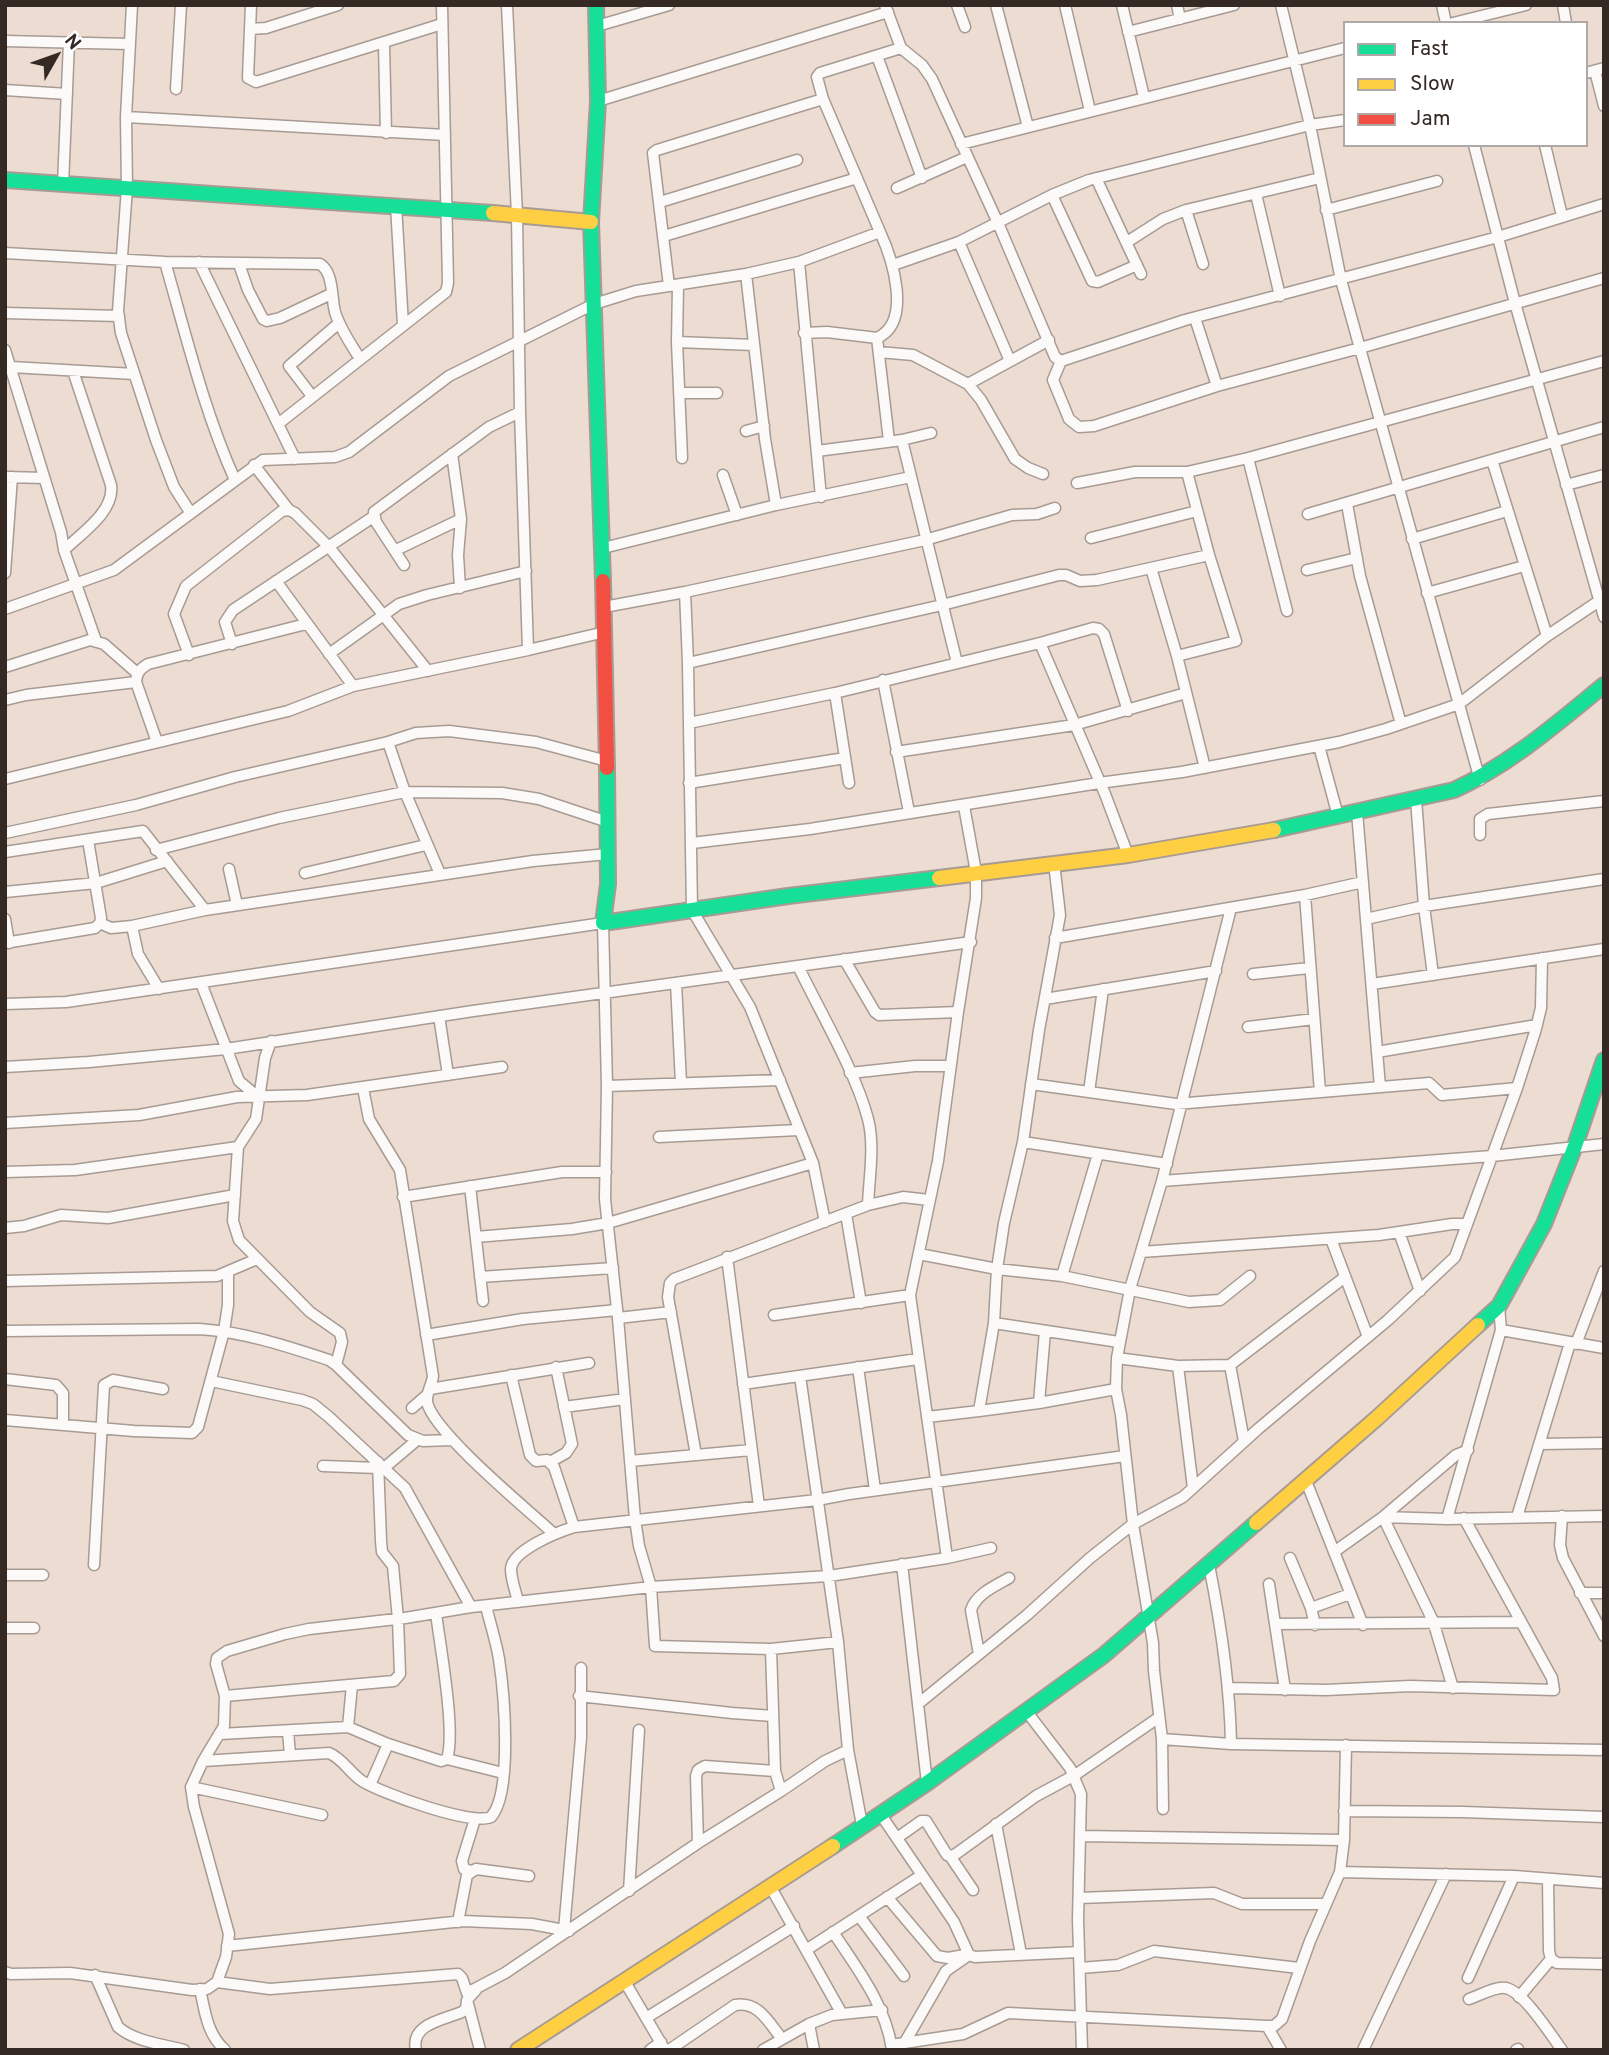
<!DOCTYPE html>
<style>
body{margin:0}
#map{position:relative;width:1609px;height:2055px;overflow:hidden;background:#ecdcd2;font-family:Overpass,sans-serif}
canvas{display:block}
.frame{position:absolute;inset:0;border:7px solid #342923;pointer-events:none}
.legend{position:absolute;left:1343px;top:21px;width:245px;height:126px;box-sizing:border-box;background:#fff;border:2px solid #aea9a7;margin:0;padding:9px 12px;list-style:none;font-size:21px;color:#342923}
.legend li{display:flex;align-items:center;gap:14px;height:35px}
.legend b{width:35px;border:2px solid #aea9a7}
.north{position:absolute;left:21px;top:21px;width:70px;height:70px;-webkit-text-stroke:5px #fff;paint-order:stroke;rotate:50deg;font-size:19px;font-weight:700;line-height:28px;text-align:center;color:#342923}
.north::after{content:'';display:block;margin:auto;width:24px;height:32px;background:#342923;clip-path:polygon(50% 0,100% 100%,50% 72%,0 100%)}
</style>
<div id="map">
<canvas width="1609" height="2055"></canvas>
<div class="frame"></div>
<ul class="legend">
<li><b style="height:9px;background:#16e098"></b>Fast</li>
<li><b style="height:9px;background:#ffcf43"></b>Slow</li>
<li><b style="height:9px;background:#f24e42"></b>Jam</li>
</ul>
<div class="north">N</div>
</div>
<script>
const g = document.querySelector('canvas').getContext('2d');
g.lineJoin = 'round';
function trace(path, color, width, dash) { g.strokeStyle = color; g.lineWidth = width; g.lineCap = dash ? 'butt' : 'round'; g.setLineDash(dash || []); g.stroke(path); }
const street = new Path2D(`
 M132 5 126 117 127 188 118 311 121 333 156 440 174 487 190 512
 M251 5 248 78 256 82 442 24
 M507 5 517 215 520 412 528 650
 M885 5 901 48 922 65 932 79 998 223 1055 357 1061 361 1185 320 1498 237 1604 204
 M957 5 965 27
 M996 5 1028 127
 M1065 5 1090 111
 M1122 5 1144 97
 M1177 5 1180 19
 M1281 5 1310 125 1341 280 1480 780
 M1442 5 1446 23
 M1563 5 1566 23
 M1453 23 1526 5
 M597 26 669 5
 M250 29 266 28 338 5
 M1128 32 1234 5
 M5 41 130 44
 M384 44 386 133
 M877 56 922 178
 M1595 71 1604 106
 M1586 73 1604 68
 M176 89 181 5
 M5 90 67 94
 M598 101 888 12
 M126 117 445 135
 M961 144 1345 48
 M1474 145 1515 303 1604 617
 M1545 145 1562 216
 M1096 178 1141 274
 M63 185 69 42
 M897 188 967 157
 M1256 194 1280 296
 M1052 195 1092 281 1098 282 1137 265
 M660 202 797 160
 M396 205 403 325
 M1186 210 1203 264
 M1326 210 1437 181
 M664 236 857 178
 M959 242 1010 361
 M1127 242 1163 219 1186 210 1320 178
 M5 253 165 262 320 264C334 273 331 297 335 312 340 329 351 344 360 359
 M165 262C186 335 204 411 235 480
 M199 262 295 459
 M799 262 821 497
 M239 264 248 290 263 319 267 321 280 318 331 294
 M893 265 959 242 1052 195 1089 180 1310 125 1345 120
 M746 274 765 439 776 505
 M678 285 677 342 682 458
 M669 286 653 153 657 150 823 99
 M5 313 119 316
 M1195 318 1217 386
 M804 333 827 332 877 338C913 322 892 258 880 232
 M877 338 889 441
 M677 342 754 345
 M5 350 61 532 64 550 96 641
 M879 352 913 355 968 384 981 400 1015 459 1028 468 1043 474
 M1061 361 1053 380 1069 419 1079 427 1094 426 1217 386 1360 348 1604 278
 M11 367 134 374
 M968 384 1049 340
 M679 393H717
 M312 396 289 366 339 323
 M278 424 446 292 448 283 442 5
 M746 431 764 426
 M902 440 957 663
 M817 451 902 440 931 433
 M452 454 461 519 458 555 460 588
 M1248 458 1287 611
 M1492 460 1547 636
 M254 465 289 510
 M723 475 737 515
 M6 477 44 478
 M1077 483 1135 472H1187L1248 458 1604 361
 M1566 485 1604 475
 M1347 504 1360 576 1401 724
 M1308 514 1604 427
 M1091 538 1197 511
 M1412 539 1507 511
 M603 548 776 505 911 477
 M64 550C82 533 115 511 111 485L73 371
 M396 550 461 519
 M404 565 376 522 374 512 489 427 520 412
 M1151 568 1177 656 1205 768
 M1307 570 1357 558
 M5 573 12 477
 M276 581 353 686
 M685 592 925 540 1012 515 1037 514 1055 508
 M1427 593 1524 566
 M604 607 685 592 688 663 692 910 750 1007 813 1163 825 1222
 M5 609 114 570 263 460 335 457 349 452 449 376 594 304 636 291 746 274 799 262 880 232 823 99 817 77 820 73 901 48
 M232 644 225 622 233 610 373 517
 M329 654 399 604 427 595 526 571
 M189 655 174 614 186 586 282 511 289 510 295 513 329 547 428 671
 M1177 656 1236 641 1209 555 1187 472
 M688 663 942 605 1059 575H1066L1080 581 1097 580 1209 555
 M5 667 90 640 104 644 137 673
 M883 680 909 812
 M835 693 849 783
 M5 700 26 695 136 682
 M689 723 835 693 1040 643
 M157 742 136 682C137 672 140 669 148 664L306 624
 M388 742 405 792 440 874
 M1319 746 1338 816
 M896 752 1074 725 1186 693
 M5 779 288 711 353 686 528 650 605 632
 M689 783 845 758
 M1416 799 1424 906 1433 975
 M1357 812 1380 1087
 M5 833 136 805 235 777 388 742 416 733 449 731 536 742 607 761
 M1480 835V819L1488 814 1604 801
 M692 843 810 829 1099 783 1182 772 1339 742 1386 729 1459 704 1547 636 1599 601
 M156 850 279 818 405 792 502 793 539 799 608 822
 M5 852 143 831 205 910 533 861 608 854
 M1128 855 1105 794 1040 643 1093 628 1099 629 1104 634 1128 711
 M229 869 237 905
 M305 873 426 845
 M5 892 96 883 167 861
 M1305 895 1320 1092
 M5 919 9 943
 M1366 919 1424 906 1604 879
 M100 923 111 928 132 926 205 910
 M132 926 138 954 159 989
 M1055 938 1305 895 1363 882
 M5 943 95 928 100 923 101 918 88 840
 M844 959 875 1012 879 1015 958 1012
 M798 966C820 1012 855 1070 868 1119 875 1146 869 1178 868 1205
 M1253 974 1309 968
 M201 983 239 1081 258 1097
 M676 983 681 1083
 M1372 984 1604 949
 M1045 999 1216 971
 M5 1004 66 1002 603 923 607 1086 605 1199 618 1318 635 1519 639 1546 651 1587 655 1646 771 1649 838 1642
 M439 1016 448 1075
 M1248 1027 1314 1019
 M1377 1052 1537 1025
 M5 1067 89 1062 226 1049 473 1011 971 942
 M850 1073 915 1066H950
 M1031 1084 1176 1104 1429 1083 1442 1095 1517 1088
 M607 1086 780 1080
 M363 1088 369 1119 400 1170 433 1376C432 1385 426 1393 427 1402 433 1432 527 1509 553 1533
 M1089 1092 1103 989
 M5 1123 139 1115 237 1097 307 1095 502 1067
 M659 1137 798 1130
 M1023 1142 1167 1164
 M238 1147 233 1221 239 1240 310 1312 340 1333 342 1342 336 1365
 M5 1172 75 1170 238 1147 256 1119 265 1058 271 1041
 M1162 1181 1492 1156 1604 1144
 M470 1186 483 1301
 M403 1197 562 1172H606
 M846 1214 861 1303
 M5 1228 24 1226 61 1215 108 1218 235 1195
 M1399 1232 1420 1291
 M476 1237 572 1229 608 1223 813 1163
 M1331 1239 1368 1337
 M1141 1252 1379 1235 1452 1224H1467
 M919 1254 997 1269 1062 1276 1189 1302 1220 1300 1250 1276
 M727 1257 759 1506
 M1062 1276 1098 1154
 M480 1277 613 1268
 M5 1281 217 1276 257 1259
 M774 1315 910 1295
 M618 1318 671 1312
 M994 1323 1119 1342
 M1501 1330 1604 1348
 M5 1331 199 1329C245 1332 286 1346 329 1360L336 1365 408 1435 423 1441 452 1440
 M426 1335 523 1319 617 1310
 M1576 1344 1604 1271
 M1117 1358 1178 1366 1230 1365
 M1178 1366 1193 1488
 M858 1367 875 1490
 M511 1375 530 1455 536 1461 547 1460 554 1467 574 1527
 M800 1376 838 1642 848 1750 862 1825
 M5 1379 56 1385 63 1393V1425
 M211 1381 302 1400 313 1404 329 1417 405 1488 471 1607
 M743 1384 918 1359
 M430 1389 589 1363
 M1039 1403 1045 1331
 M564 1407 625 1399
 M412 1408 427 1395
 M979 1411 1039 1403 1116 1389
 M927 1417 979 1411 994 1323 997 1269 1004 1223 1023 1142 1039 1030 1060 915 1054 863
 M5 1420 134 1431 192 1433 198 1427 224 1331 228 1305V1273
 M1244 1441 1230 1365 1345 1277
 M1540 1444 1604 1443
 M696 1455 668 1297 670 1283 674 1279 868 1205 903 1197 929 1200
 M630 1461 751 1450
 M550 1462 566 1453 572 1444 556 1367
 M323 1466 378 1468
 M384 1468 417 1440
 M1306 1481 1363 1625
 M1562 1516 1560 1545 1563 1558 1604 1636
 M1517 1517 1570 1343
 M1447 1519 1501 1330 1499 1306
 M1334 1552 1383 1517 1456 1455 1468 1450
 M947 1558 910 1295 938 1161 958 1012 976 898V872L964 806
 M1290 1558 1311 1608 1315 1625
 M902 1564 927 1783
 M94 1565 104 1385 113 1380 163 1389
 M1209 1565C1221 1625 1230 1683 1231 1744
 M5 1575H43
 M1269 1584 1285 1690
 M1580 1593H1604
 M518 1602C516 1592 511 1580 511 1569 512 1550 558 1532 574 1527L817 1500 849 1494 1125 1456
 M1311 1608 1350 1594
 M1275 1624 1520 1622
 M5 1628H34
 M771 1649 775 1771 781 1791
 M979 1654 971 1610C976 1594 995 1586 1009 1578
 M1229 1688 1326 1690 1410 1686 1554 1690 1552 1678 1464 1518
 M1453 1688 1433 1621 1383 1517 1447 1519 1604 1516
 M225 1696 394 1681 400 1674 398 1619 393 1566 382 1552 381 1541 378 1462
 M579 1696 732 1713 773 1716
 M918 1704 1027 1615 1090 1558 1133 1524 1183 1497 1258 1429 1388 1320 1455 1257 1517 1088 1535 1032 1541 1008 1542 958
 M1027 1712 1070 1768 1081 1794 1078 1919 1082 2050
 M348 1727 388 1744 441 1761 447 1759C456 1731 440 1646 436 1613
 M288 1731 290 1755
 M220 1734 348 1727 352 1685
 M1162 1739 1231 1744 1604 1750
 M447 1759 503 1773
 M203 1761 329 1753C343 1759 349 1772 362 1781 381 1793 472 1826 491 1817 513 1793 504 1692 499 1659 496 1641 490 1623 486 1606
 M370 1785 388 1744
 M191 1787 322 1815
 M1163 1809 1162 1739 1154 1671 1153 1643 1133 1524 1121 1415 1116 1389 1117 1358 1130 1289 1162 1181 1231 908
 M1344 1811 1463 1812 1604 1817
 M881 1815 954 1922 969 1955 975 1957 1079 1952
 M996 1824 1021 1954
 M1081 1836 1344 1840
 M897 1838 921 1821H926L947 1855 953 1856 1036 1796 1075 1775 1158 1718
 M698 1843 696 1776 698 1770 705 1766 775 1771
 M950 1856 973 1890
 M472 1871 464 1869 462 1861 475 1819
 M1340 1872 1514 1876 1604 1883
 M1548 1879 1549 1951 1551 1959 1557 1963 1604 1964
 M770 1886 842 2014
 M629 1891 639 1730
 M887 1897 937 1956 948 1958 965 1955
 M1079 1898 1214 1893 1242 1904H1325
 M859 1916 904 1976
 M458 1922 467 1875 476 1869 529 1876
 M564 1930 581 1738V1668
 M833 1932C858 1970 885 2004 892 2049
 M227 1946 463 1921 532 1924 569 1931
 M806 1950 922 1875
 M1080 1968 1118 1965 1154 1951 1299 1968
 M5 1972 11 1974 70 1973 192 1990 207 1989 217 1982 226 1957 229 1934 194 1807 191 1787 203 1761 224 1726 225 1696 216 1664 217 1658 227 1651 285 1634 309 1629 405 1618 471 1607 651 1587 829 1576 947 1558 991 1548
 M95 1975 118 2027C136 2042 162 2044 184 2050
 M1468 1978 1514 1876
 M217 1982 270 1989 458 1974 462 1978 467 1993 505 1973 698 1843 781 1791 825 1761 848 1750
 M625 1982 665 2050
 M200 1989C205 2012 207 2034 225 2050
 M1519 1997 1551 1959
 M1469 1999C1479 1996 1495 1986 1506 1988 1524 1992 1551 2035 1562 2050
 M467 2000 480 2050
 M646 2018 794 1926
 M809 2024 814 2050
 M1267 2026 1281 2050
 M905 2042 946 1971 969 1955
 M891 2045 963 2034 1008 2013 1267 2026H1274L1282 2019 1310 1941 1340 1872 1344 1840 1346 1745
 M416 2050C410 2024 443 2020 462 2012L466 2009 467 2000 476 1990
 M650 2050 661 2042
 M669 2050 735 2005C759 2001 769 2023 782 2039
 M763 2050 809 2024 832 2015 882 2010
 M1363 2050 1446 1874
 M1516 2050 1518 2049`);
const fast = new Path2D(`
 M596 5 598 101 591 222 603 581
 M5 180 493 213
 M607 768 608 884 603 923 788 896 939 878
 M1274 830 1454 790C1511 764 1556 724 1604 685
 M1478 1325 1499 1306 1544 1224 1575 1146 1604 1060
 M833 1846 927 1783 1104 1655 1256 1523`);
const slow = new Path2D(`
 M493 213 591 222
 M939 878 1128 855 1274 830
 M1256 1523 1377 1418 1478 1325
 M518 2050 833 1846`);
const jam = new Path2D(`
 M603 581 607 768`);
trace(street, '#a79b94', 13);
trace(fast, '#a79b94', 18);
trace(slow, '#a79b94', 18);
trace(jam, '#a79b94', 18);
trace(street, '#fcfaf8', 10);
trace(fast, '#16e098', 14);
trace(slow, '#ffcf43', 14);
trace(jam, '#f24e42', 14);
</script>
